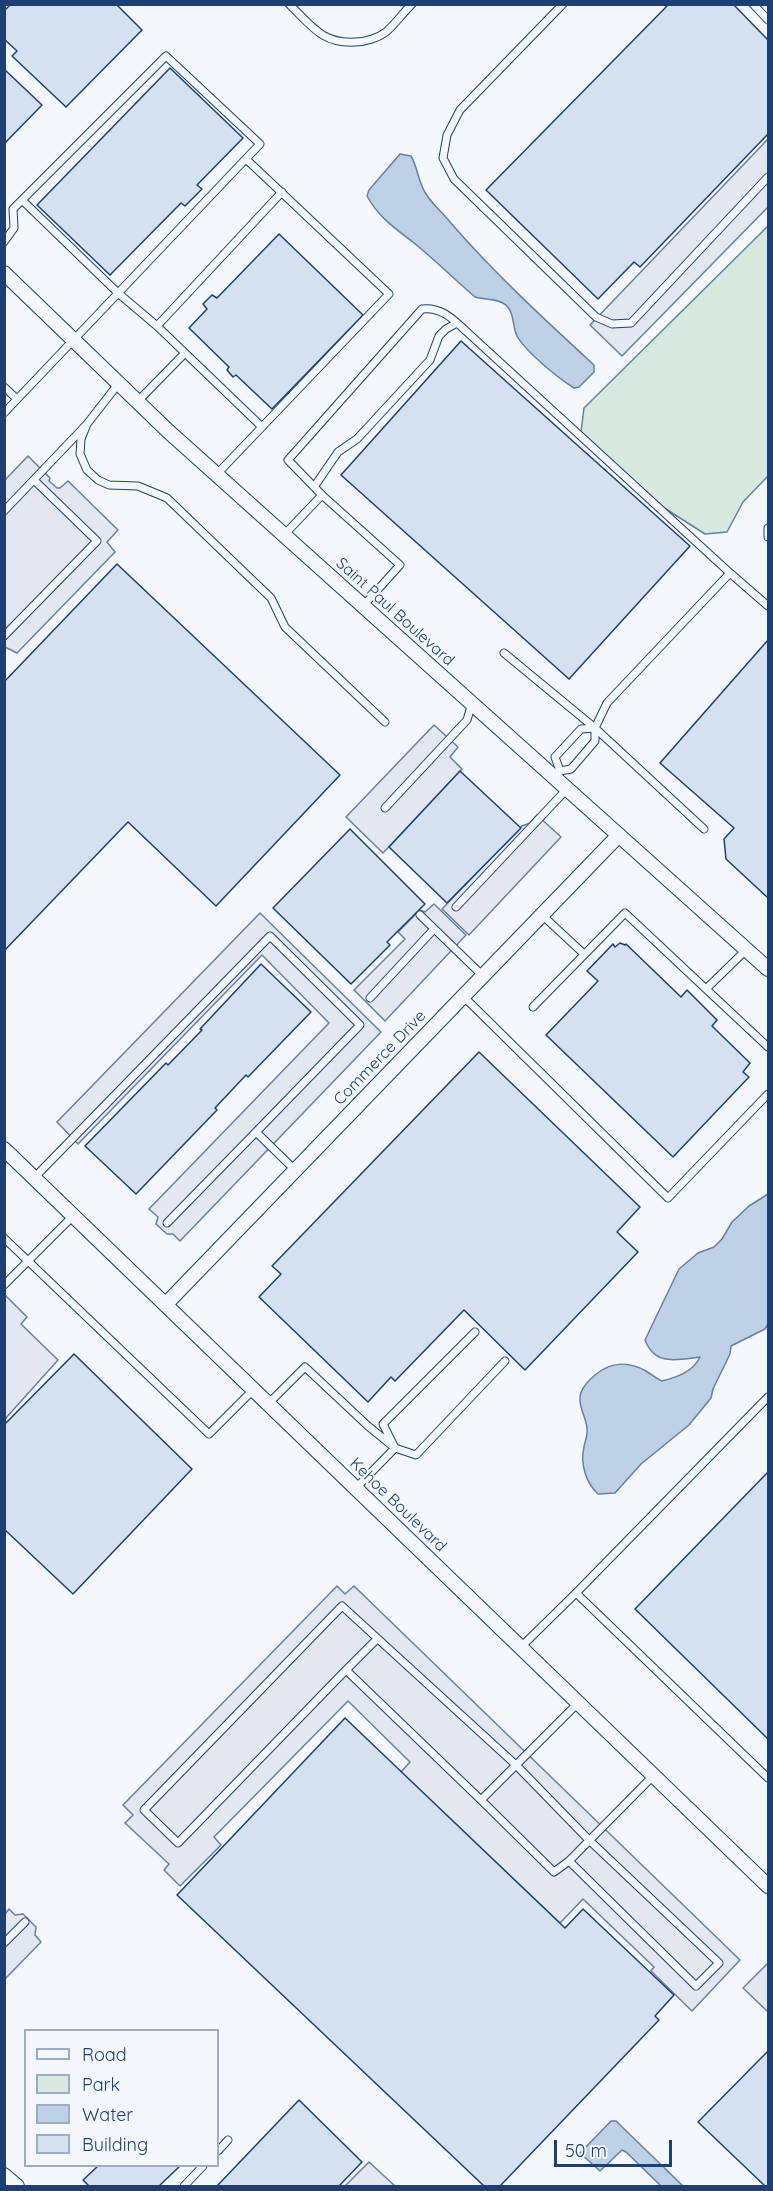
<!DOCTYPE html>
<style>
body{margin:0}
#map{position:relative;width:773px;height:2191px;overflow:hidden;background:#f4f7fb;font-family:Quicksand,sans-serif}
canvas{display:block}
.frame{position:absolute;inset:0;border:6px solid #1d3f73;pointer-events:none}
.legend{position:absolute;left:24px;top:2029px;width:195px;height:138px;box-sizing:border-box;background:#f4f7fb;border:2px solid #9eadc5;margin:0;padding:8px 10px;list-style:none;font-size:18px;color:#1d3f73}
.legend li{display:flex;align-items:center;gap:12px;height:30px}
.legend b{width:30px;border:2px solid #9eadc5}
.scale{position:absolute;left:554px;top:2140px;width:118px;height:27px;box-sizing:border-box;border:3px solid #1d3f73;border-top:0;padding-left:8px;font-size:18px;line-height:21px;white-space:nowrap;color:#1d3f73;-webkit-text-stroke:4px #f4f7fb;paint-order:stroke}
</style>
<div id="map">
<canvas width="773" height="2191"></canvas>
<div class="frame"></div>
<ul class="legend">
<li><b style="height:8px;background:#f4f7fb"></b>Road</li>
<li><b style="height:16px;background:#d7e8df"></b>Park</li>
<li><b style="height:16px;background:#bed0e5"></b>Water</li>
<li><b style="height:16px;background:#d5e0f0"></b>Building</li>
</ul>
<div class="scale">50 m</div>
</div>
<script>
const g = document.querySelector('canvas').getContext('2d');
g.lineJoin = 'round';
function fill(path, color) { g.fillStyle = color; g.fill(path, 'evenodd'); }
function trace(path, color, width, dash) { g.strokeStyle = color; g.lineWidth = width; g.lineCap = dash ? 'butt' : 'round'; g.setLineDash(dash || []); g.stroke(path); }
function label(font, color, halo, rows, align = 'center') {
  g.font = font + ' Quicksand,sans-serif'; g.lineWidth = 4.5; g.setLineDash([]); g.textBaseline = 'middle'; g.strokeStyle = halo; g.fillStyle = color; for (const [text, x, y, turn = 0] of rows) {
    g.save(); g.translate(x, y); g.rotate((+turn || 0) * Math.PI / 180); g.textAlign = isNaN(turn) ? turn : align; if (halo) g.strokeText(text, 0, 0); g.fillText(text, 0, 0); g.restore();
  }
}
const green = new Path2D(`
 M768 226V476L743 502 727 532 705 534 655 502 581 432 584 408Z`);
fill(green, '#d7e8df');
trace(green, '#687fa3', 1.5);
const parking = new Path2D(`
 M768 139V207L622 356 590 325Z
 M28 456 50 478 49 481 57 488H60L68 481 118 530 107 542 115 552 17 653 5 647V480Z
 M434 725 458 747 450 757 462 769 383 853 346 817Z
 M537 815 561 837 469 935 442 909 522 826 530 823Z
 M434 904 466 935 385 1021 354 990 405 939 398 932 420 910 425 912Z
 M260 913 381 1032 180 1241 173 1234H167L156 1224 158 1217 149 1209 329 1023 262 955 78 1144 57 1122Z
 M5 1295 27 1317 21 1324 58 1360 5 1419Z
 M337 1586 345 1594 354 1586 740 1960 692 2011 651 1971 654 1967 583 1899 560 1923 401 1772 410 1762 348 1701 214 1837 221 1845 180 1886 164 1870 169 1864 125 1823 133 1815 123 1805Z
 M9 1909 15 1915 23 1914 36 1927 35 1935 41 1942 5 1979V1914Z
 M768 1963V2012L743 1988Z
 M369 2162 395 2186H345Z`);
fill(parking, '#e3e8f0');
trace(parking, '#687fa3', 1.5);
const water = new Path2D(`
 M400 154 411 156C418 168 418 182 426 194 433 205 442 212 450 222 494 273 544 319 594 365V372L579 387 574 388C558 378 526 352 517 336 512 326 515 314 506 305 498 298 485 300 475 297 454 279 435 260 414 243 396 229 378 217 367 196L369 190Z
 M768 1194V1324L765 1329 731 1346 730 1354 713 1389 711 1398 689 1425 641 1464 615 1493 598 1494C586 1483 580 1464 584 1447 585 1441 588 1435 587 1429 587 1419 579 1409 580 1398 580 1389 588 1381 595 1375 610 1362 628 1361 646 1371 651 1374 655 1378 662 1381 677 1377 693 1372 700 1357 676 1360 655 1366 645 1340L679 1269 698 1253 714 1247 722 1239 732 1222 749 1206Z
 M611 2121H616L683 2186H661L626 2152 622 2150 600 2171 580 2153Z`);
fill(water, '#bed0e5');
trace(water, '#687fa3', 1.5);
const building = new Path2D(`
 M11 4H116L142 30 66 107 12 56 17 51 4 39V11Z
 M669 4H733L768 40V134L640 267 634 262 598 299 486 190Z
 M170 68 243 138 197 185 202 189 185 206 181 203 110 275 37 205Z
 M4 69 42 105 4 144Z
 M279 234 363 315 272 409 236 375 233 377 227 370 229 367 189 328 207 309 203 304 212 295 217 298Z
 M461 341 690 546 569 679 341 475Z
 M117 564 340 775 216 906 128 822 4 951V682Z
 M768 640V898L726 859 724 839 734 828 660 763Z
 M460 771 521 828 447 903 389 847Z
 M350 829 425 904 387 942 390 945 351 984 273 908Z
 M620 943 625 945 626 944 681 997 687 990 717 1020 712 1026 750 1063 743 1072 749 1077 673 1157 546 1035 598 981 587 971 613 944 615 947Z
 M261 964 311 1012 248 1077 246 1075 215 1108 217 1110 136 1194 85 1146 166 1063 168 1065 202 1030 200 1029Z
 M479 1052 640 1207 617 1232 638 1252 525 1370 464 1310 395 1381 391 1377 368 1402 259 1297 281 1274 272 1266Z
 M74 1354 192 1469 73 1594 4 1529V1425Z
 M768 1472V1739L635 1609Z
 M345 1718 565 1928 583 1909 674 1995 655 2016 659 2020 500 2186H484L177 1895Z
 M768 2051V2186H765L698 2122Z
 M299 2100 362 2162 339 2186H217Z
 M98 2166H180L159 2186H89L83 2180Z`);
fill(building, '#d5e0f0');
trace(building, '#1d3f73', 1.5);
const lane = new Path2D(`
 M289 4C312 26 322 44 355 42 365 42 378 38 386 32 395 24 403 13 412 4
 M563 4 460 110 447 135 443 158 454 179 596 317 612 324 631 323 768 177
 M753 4 768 20
 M22 200 118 293 157 326
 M4 242 14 228 13 209 166 56 260 144 4 413
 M4 387 17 399
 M138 401 185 353
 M87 424 81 439 80 454 87 470 98 480 109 485 138 486 167 498 271 598 285 627 385 722
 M262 427 157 326 282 192
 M217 474 389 294 246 159
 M314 487 338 452 357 439 430 360 439 336 446 329 457 323
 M322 495 288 460 422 309C442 307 453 319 467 332L730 573 768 606
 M4 511 87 424 119 383
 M768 528V537
 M284 535 322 495 400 565 363 606
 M4 636 97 541 34 480
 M504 653 595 728 704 829
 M560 771 555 757 581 729 595 728
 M554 777 560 771 571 769 595 741V728L607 703 730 573
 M385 808 467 720 472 703
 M456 907 567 789
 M420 915 483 976
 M542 915 584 954
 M746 950 706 989 768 1047
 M463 996 668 1198 768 1094
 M370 998 434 929
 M533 1007 625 913 706 989
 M34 1178 270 936 360 1025 256 1132 295 1170
 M167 1223 256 1132
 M4 1238 209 1434 254 1389
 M4 1285 74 1215
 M269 1403 305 1367 368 1426 395 1448 383 1424 475 1332
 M356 1488 395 1448 416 1455 505 1361
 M576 1593 768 1778
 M521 1647 576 1593 768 1397
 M346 1670 377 1639
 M481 1800 554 1872 569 1861 654 1775
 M569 1861 696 1986 719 1963 589 1840 516 1765 342 1606 144 1810 178 1843 346 1670 481 1800 579 1702
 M4 1943 25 1922
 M218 2151 228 2140
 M184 2186 203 2166`);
const street = new Path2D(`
 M4 273 168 431 768 969
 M4 1149 768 1886
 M166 1304 619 835
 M4 2175 17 2186`);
trace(lane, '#1d3f73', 9);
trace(street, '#1d3f73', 16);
trace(lane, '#f4f7fb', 7);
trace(street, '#f4f7fb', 14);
label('16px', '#1d3f73', '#f4f7fb', [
 ["Saint Paul Boulevard",395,612,42],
 ["Commerce Drive",380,1058,-46],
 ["Kehoe Boulevard",398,1505,44]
]);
</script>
